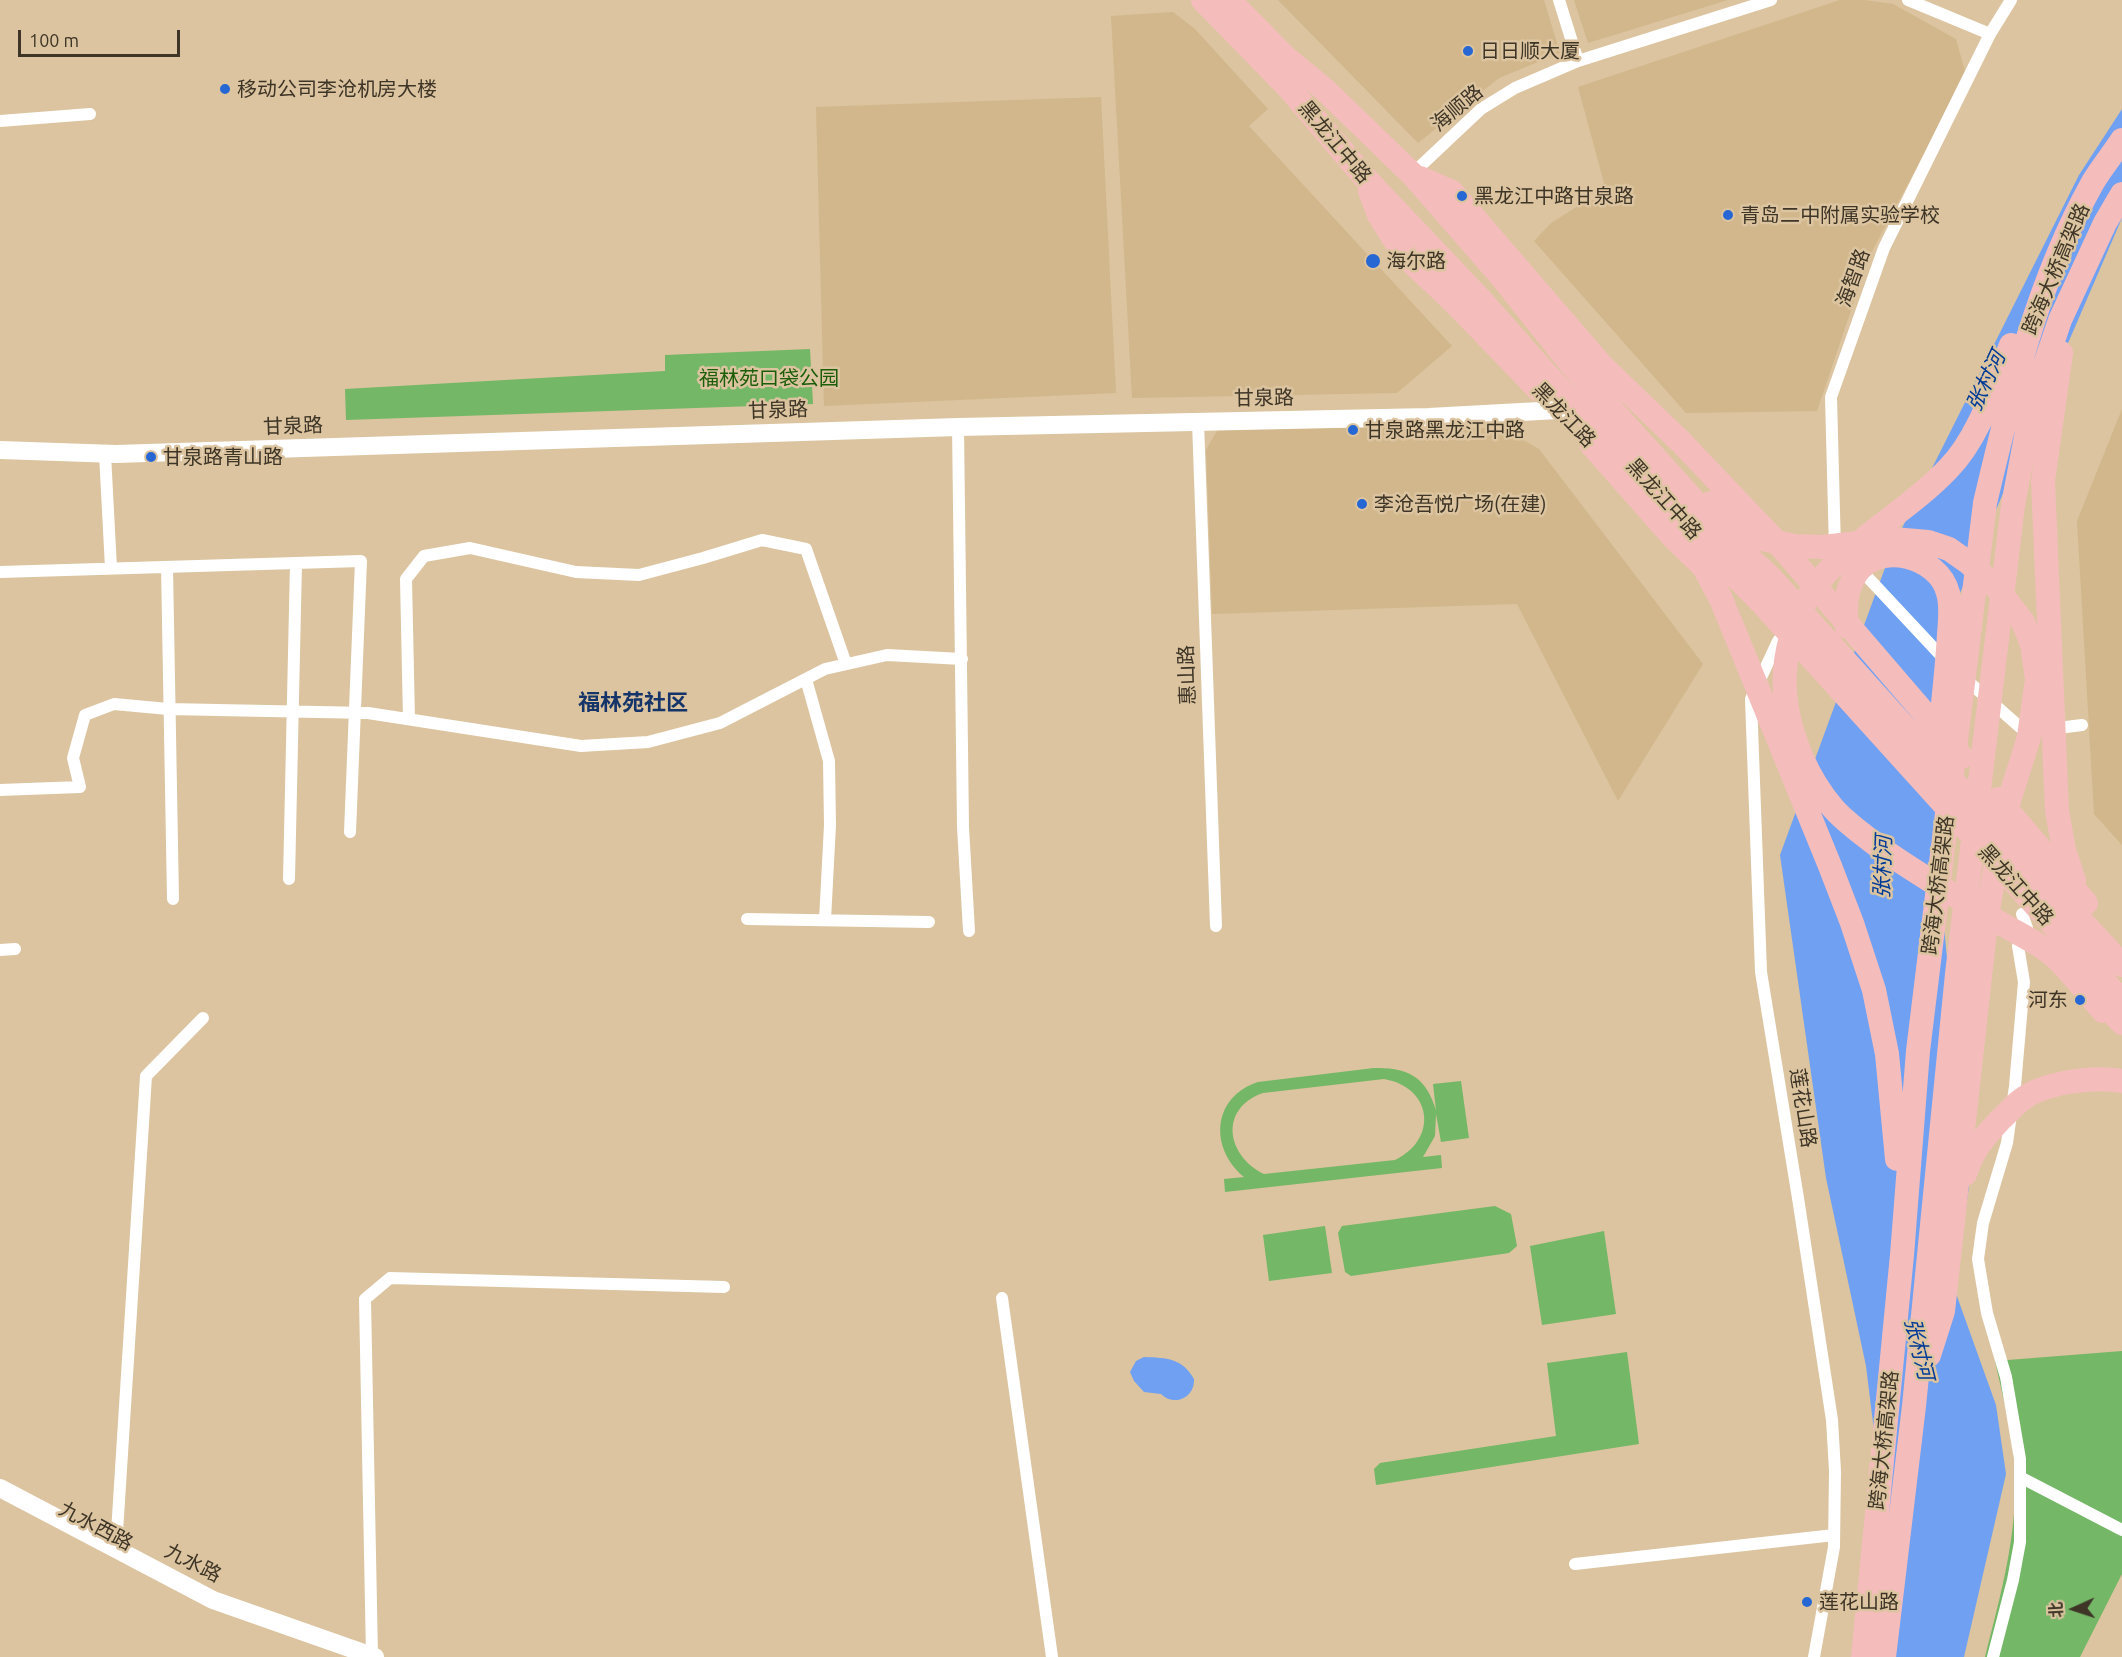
<!DOCTYPE html>
<meta charset="utf-8">
<style>
body{margin:0}
#map{position:relative;width:2122px;height:1657px;overflow:hidden;background:#dbc49f;font-family:Ubuntu,"Noto Sans SC",sans-serif}
canvas{display:block}
.north{position:absolute;left:2044px;top:1579px;width:60px;height:60px;-webkit-text-stroke:4px #dbc49f;paint-order:stroke;rotate:267deg;font-size:16px;font-weight:700;line-height:24px;text-align:center;color:#3e3527}
.north::after{content:'';display:block;margin:auto;width:21px;height:27px;background:#3e3527;clip-path:polygon(50% 0,100% 100%,50% 72%,0 100%)}
.scale{position:absolute;left:18px;top:30px;width:162px;height:27px;box-sizing:border-box;border:3px solid #3e3527;border-top:0;padding-left:8px;font-size:18px;line-height:21px;white-space:nowrap;color:#3e3527;-webkit-text-stroke:4px #dbc49f;paint-order:stroke}
</style>
<div id="map">
<canvas width="2122" height="1657"></canvas>
<div class="north">北</div>
<div class="scale">100 m</div>
</div>
<script>
const g = document.querySelector('canvas').getContext('2d');
g.lineJoin = 'round';
function fill(path, color) { g.fillStyle = color; g.fill(path, 'evenodd'); }
function trace(path, color, width, dash) { g.strokeStyle = color; g.lineWidth = width; g.lineCap = dash ? 'butt' : 'round'; g.setLineDash(dash || []); g.stroke(path); }
function label(font, color, halo, rows, align = 'center') {
  g.font = font + ' Ubuntu,"Noto Sans SC",sans-serif'; g.lineWidth = 5; g.setLineDash([]); g.textBaseline = 'middle'; g.strokeStyle = halo; g.fillStyle = color; for (const [text, x, y, turn = 0] of rows) {
    g.save(); g.translate(x, y); g.rotate((+turn || 0) * Math.PI / 180); g.textAlign = isNaN(turn) ? turn : align; if (halo) g.strokeText(text, 0, 0); g.fillText(text, 0, 0); g.restore();
  }
}
fill(new Path2D(`
 M1278 0H1544L1560 53 1499 78 1418 143Z
 M1574 0H1728L1588 43Z
 M1840 0H1865L1893 4 1956 39 1966 75 1869 257 1817 411 1686 413 1534 241 1551 223 1578 206 1607 194 1578 87Z
 M1173 12 1194 28 1268 109 1249 126 1452 346 1397 393 1132 398 1111 16Z
 M1101 97 1116 393 824 406 816 107Z
 M2122 409V845L2094 814 2077 521Z
 M1219 427 1502 428 1539 449 1703 664 1618 801 1517 604 1212 614 1206 450Z`), '#d1b78b');
fill(new Path2D(`
 M810 349 813 404 346 420 345 389 665 371V355Z
 M1374 1068C1408 1067 1426 1077 1436 1110L1433 1084 1461 1081 1469 1138 1441 1142 1436 1114 1435 1136 1423 1157 1441 1155 1442 1168 1225 1192 1224 1179 1244 1177C1209 1148 1212 1097 1258 1082ZM1384 1079C1432 1087 1439 1139 1395 1160L1264 1174C1227 1156 1218 1109 1263 1093Z
 M1495 1206 1511 1214 1517 1246 1509 1253 1351 1276 1345 1272 1338 1233 1342 1226Z
 M1325 1226 1332 1273 1269 1281 1263 1235Z
 M1604 1231 1616 1314 1542 1325 1530 1246Z
 M2122 1351V1574L2080 1657H1985C2000 1597 2017 1538 2015 1475 2014 1437 2003 1398 1995 1361Z
 M1627 1352 1639 1444 1376 1485 1374 1469 1380 1463 1556 1436 1547 1363Z`), '#74b767');
fill(new Path2D(`
 M2122 109V218L1948 621 1936 844 1969 1187 1954 1288 1996 1405 2006 1474 1964 1657H1853L1884 1512 1866 1366 1826 1178 1780 855 1893 546 2079 175Z
 M1144 1357C1167 1358 1182 1358 1194 1379 1195 1398 1174 1407 1161 1394L1144 1392 1134 1381 1130 1372 1136 1361Z`), '#6fa0f2');
trace(new Path2D(`
 M1559 0 1578 61
 M1908 0 1990 34
 M0 121 90 114
 M1412 174 1481 109 1515 88 1578 61 1771 0
 M1198 422 1216 926
 M958 427 963 827 969 931
 M105 454 111 568
 M1835 549 1831 397 1884 248 1990 34 2011 0
 M167 567 173 899
 M1859 568 1945 660
 M0 572 361 561 350 832
 M1788 629 1778 641 1751 699 1761 972 1798 1198 1832 1420 1835 1471 1834 1547 1814 1657
 M1962 676 2021 728 2033 731
 M806 679 829 761 830 825 825 920
 M409 719 406 579 424 556 470 548 576 572 639 575 703 558 762 540 806 549 846 664
 M2050 729 2082 725
 M0 790 80 787 73 758 85 715 114 704 168 709 368 713 581 746 648 742 720 723 825 669 887 655 962 659
 M289 879 296 563
 M747 919 929 922
 M0 950 15 949
 M1002 1298 1052 1657
 M2020 1477 2122 1530
 M116 1548 146 1076 203 1018
 M1575 1564 1834 1535
 M372 1656 365 1299 390 1278 724 1287
 M1993 1657 2013 1580 2020 1542V1459L2006 1377 1987 1313 1978 1259 1983 1223 2007 1143 2015 1086 2024 982 2018 946 2027 928 2022 914`), '#fff', 12);
trace(new Path2D(`
 M0 450 116 454 958 427 1429 417 1558 410
 M0 1488 213 1600 375 1657`), '#fff', 18);
trace(new Path2D(`
 M1203 0 1288 87 1367 180 1480 299 1548 376 1619 450 1716 557 1762 603 2122 1001
 M1229 0 1285 57 1324 89 1412 174 1501 276 1570 363 1731 542 1770 577 1987 819 2122 965
 M1420 178 1452 192 1603 367 1682 443 1784 550 1962 757
 M1370 191 1379 215 1404 255 1453 301 1538 389
 M2011 345C1995 385 1979 438 1948 469 1909 510 1858 536 1821 579 1794 611 1780 660 1786 702 1791 739 1808 779 1833 808 1847 824 1865 836 1882 849 1919 875 1958 898 1997 921 2014 932 2040 943 2055 957 2072 973 2087 993 2103 1011
 M2061 353 2043 481 2057 811 2064 850 2074 881
 M1591 444 1674 538 1718 581
 M1711 503 1736 523 1762 539 1795 546 1823 547 1893 539 1928 542 1949 549 1969 563 1997 588 2023 622 2032 644 2037 679 2029 737 2004 817 1986 922 1943 1311 1929 1355
 M1705 569 1721 599 1830 866 1852 923 1874 990 1887 1054 1897 1159
 M1847 627C1845 608 1845 591 1856 574 1878 540 1939 556 1948 593 1952 606 1950 620 1949 634 1947 669 1943 705 1939 740
 M1998 799 2086 903
 M2095 995 2122 1023
 M1965 1174C1973 1150 1983 1138 2000 1120 2007 1114 2013 1106 2020 1101 2043 1082 2093 1076 2122 1081
 M1863 1657 1902 1255 1918 1051 1985 503C2011 392 2037 282 2093 182 2102 167 2113 154 2122 140
 M1884 1657 1914 1406 1957 974 2013 505 2033 400 2060 320 2105 223 2122 194`), '#f4bdbc', 24);
for (const [x, y, r, color] of [
 [1468,51,6,"#2667d3"],
 [225,89,6,"#2667d3"],
 [1462,196,6,"#2667d3"],
 [1728,215,6,"#2667d3"],
 [1373,261,8,"#2667d3"],
 [1353,430,6,"#2667d3"],
 [151,457,6,"#2667d3"],
 [1362,504,6,"#2667d3"],
 [2080,1000,6,"#2667d3"],
 [1807,1602,6,"#2667d3"]
]) { const dot = new Path2D(); dot.arc(x, y, r, 0, 2 * Math.PI); g.fillStyle = color; g.fill(dot); trace(dot, '#dbc49f', 2); }
label('20px', '#3e3527', '#dbc49f', [
 ["日日顺大厦",1480,51],
 ["移动公司李沧机房大楼",237,89],
 ["黑龙江中路甘泉路",1474,196],
 ["青岛二中附属实验学校",1740,215],
 ["海尔路",1386,261],
 ["甘泉路黑龙江中路",1365,430],
 ["甘泉路青山路",163,457],
 ["李沧吾悦广场(在建)",1374,504],
 ["河东",2068,1000,"right"],
 ["莲花山路",1819,1602]
], 'left');
label('20px', '#3e3527', '#dbc49f', [
 ["海顺路",1457,108,-40],
 ["黑龙江中路",1335,142,50],
 ["跨海大桥高架路",2056,269,-67],
 ["海智路",1853,278,-70],
 ["甘泉路",1264,398,-1],
 ["甘泉路",778,410,-2],
 ["黑龙江路",1564,415,46],
 ["甘泉路",293,426,-2],
 ["黑龙江中路",1664,499,48],
 ["惠山路",1187,675,-92],
 ["跨海大桥高架路",1938,885,-83],
 ["黑龙江中路",2016,885,48],
 ["莲花山路",1803,1108,81],
 ["跨海大桥高架路",1884,1440,-84],
 ["九水西路",96,1526,28],
 ["九水路",193,1563,27]
]);
label('20px', '#1c5d0a', '#dbc49f', [
 ["福林苑口袋公园",769,378]
]);
label('italic 21px', '#003a97', '#dbc49f', [
 ["张村河",1986,381,-65],
 ["张村河",1883,867,-88],
 ["张村河",1919,1349,76]
]);
label('bold 22px', '#153469', '#dbc49f', [
 ["福林苑社区",633,703]
]);
</script>
